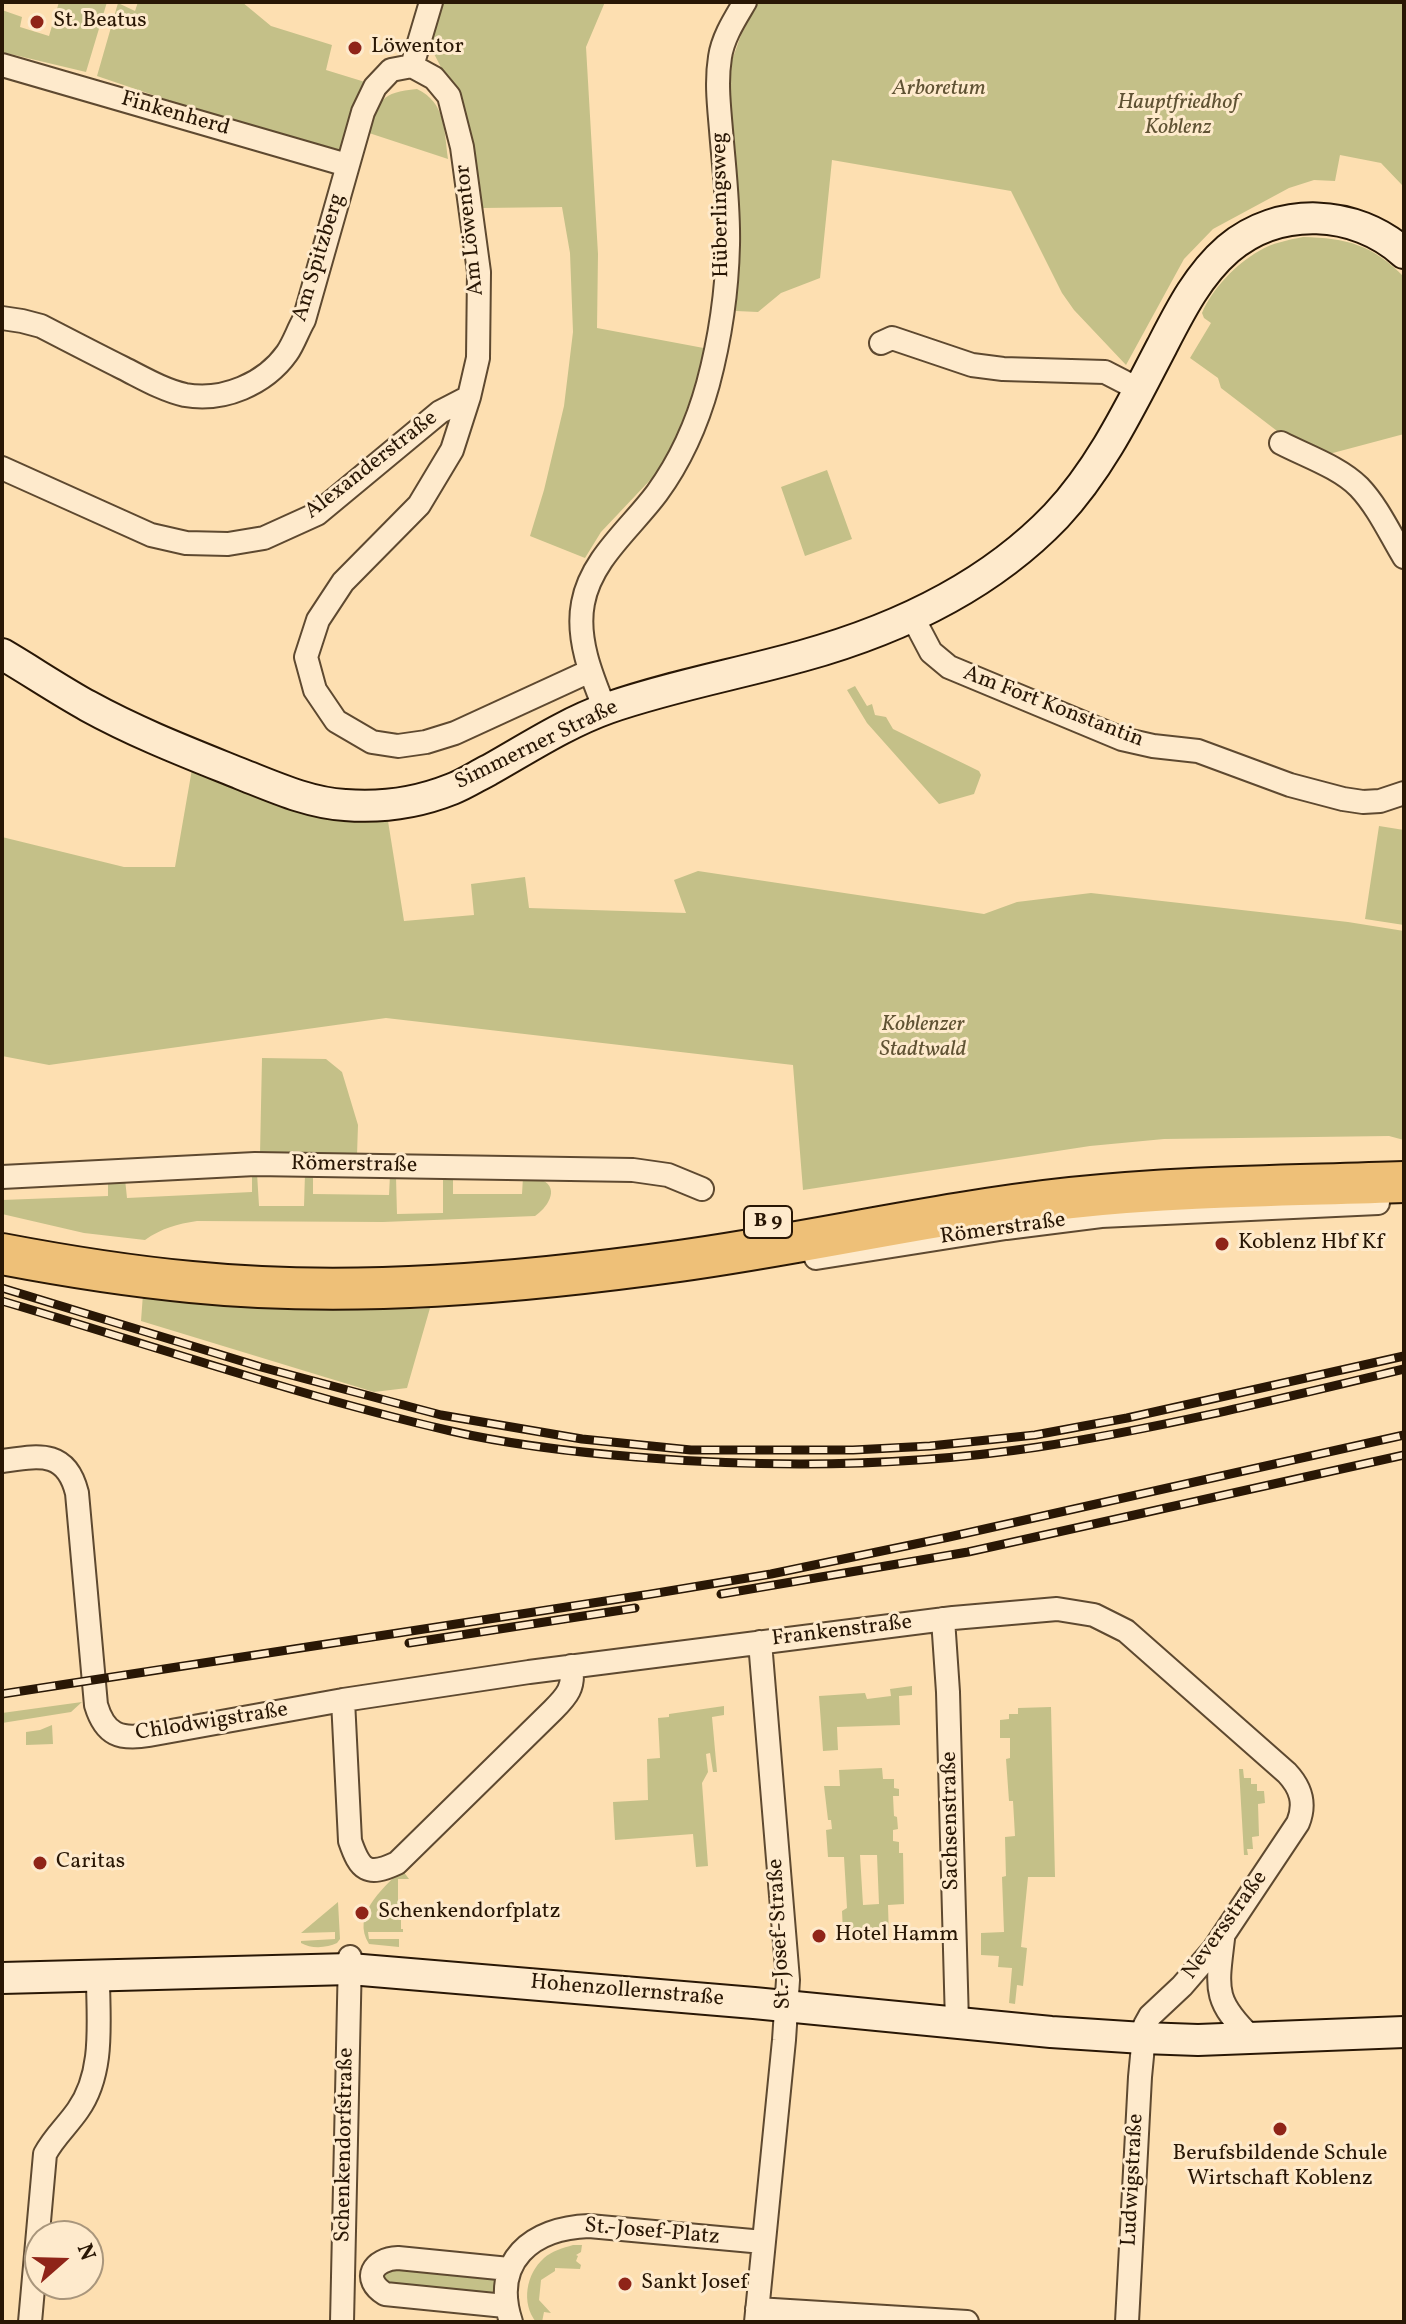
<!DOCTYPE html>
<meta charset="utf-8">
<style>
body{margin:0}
#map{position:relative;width:1406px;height:2324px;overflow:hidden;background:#fddfb1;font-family:Vollkorn,serif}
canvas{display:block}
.frame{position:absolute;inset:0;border:4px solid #291705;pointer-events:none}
.north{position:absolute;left:24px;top:2220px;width:80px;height:80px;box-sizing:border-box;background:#feeacc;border:2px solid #a9967c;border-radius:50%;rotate:70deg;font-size:22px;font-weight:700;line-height:32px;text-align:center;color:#291705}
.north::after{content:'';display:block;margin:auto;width:28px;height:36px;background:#8f2418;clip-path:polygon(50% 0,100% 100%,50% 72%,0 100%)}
</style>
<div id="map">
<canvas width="1406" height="2324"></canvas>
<div class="frame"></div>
<div class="north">N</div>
</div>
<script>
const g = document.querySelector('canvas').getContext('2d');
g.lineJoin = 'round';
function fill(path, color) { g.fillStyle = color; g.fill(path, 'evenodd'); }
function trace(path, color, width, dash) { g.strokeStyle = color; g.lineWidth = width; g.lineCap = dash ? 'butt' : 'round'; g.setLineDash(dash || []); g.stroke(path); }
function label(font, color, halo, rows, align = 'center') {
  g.font = font + ' Vollkorn,serif'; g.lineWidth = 6; g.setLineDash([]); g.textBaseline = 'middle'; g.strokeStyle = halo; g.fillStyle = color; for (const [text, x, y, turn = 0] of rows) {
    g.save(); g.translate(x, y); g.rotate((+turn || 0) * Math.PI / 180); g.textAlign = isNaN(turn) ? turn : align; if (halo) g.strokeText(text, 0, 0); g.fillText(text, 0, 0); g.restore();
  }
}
fill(new Path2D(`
 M59 2H107L86 72 2 52V10L22 17 20 27 49 36Z
 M138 2H242L271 26 332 45 326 70 365 82 342 144 338 152 327 154 97 76 118 3 135 11Z
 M441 2H605L586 47 598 254 597 328 709 349 672 449 653 477 601 532 585 558 530 536 544 490 564 406 573 332 570 253 562 207 482 208 474 148 462 108 429 44Z
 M759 2H1404V194L1402 185 1381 163 1340 155 1335 181 1314 180 1289 188 1213 229 1184 259 1126 365 1074 310 1062 293 1011 191 832 160 820 278 781 293 758 312 736 311 738 188 729 91 732 60 741 35Z
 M417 89C446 103 444 130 448 159L369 133C378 101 381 92 417 89Z
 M1303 237C1347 238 1373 245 1404 277V434L1329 454 1281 434 1221 388 1218 378 1190 358 1211 323 1204 318 1202 313C1212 289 1236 264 1259 251 1272 243 1288 240 1303 237Z
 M827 470 852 539 805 556 781 487Z
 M855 686 867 706 872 704 875 715 886 717 893 729 979 771 981 775 974 794 939 804 867 723 847 690Z
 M192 769 288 809 340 820 388 821 404 921 474 915 471 884 525 877 529 908 686 913 674 880 698 871 984 914 1017 902 1091 893 1348 922 1404 931V1140L1389 1136 1164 1139 1090 1146 803 1190 793 1065 386 1018 49 1065 2 1056V837L124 867H175Z
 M1379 826 1404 830V925L1365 919Z
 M262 1058 326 1059 342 1072 358 1125 357 1155 260 1154Z
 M252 1173H257L259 1206H304L305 1174H313V1194L389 1195 390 1175 396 1177 397 1214 443 1213V1176H453V1194H522L523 1177C528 1177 537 1177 542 1180 561 1189 546 1209 535 1216L383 1222 197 1221C177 1224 162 1228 145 1240L84 1233 2 1214V1200L108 1196V1181L125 1179 127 1198 252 1192Z
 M143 1294 413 1309 430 1308 407 1388 374 1392 141 1321Z
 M912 1686V1695L899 1696 900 1725 837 1727 838 1750 823 1751 819 1696 865 1693 867 1699 891 1696 890 1689Z
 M82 1702 71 1712 2 1723V1713Z
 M724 1706V1715L712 1717 717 1772H713L710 1753 706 1754 708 1772 702 1783 708 1866 696 1867 693 1834 615 1840 613 1802 648 1800 647 1759 660 1758 658 1718 669 1717V1714Z
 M1051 1707 1055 1877H1028L1021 1947 1027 1948 1023 1986 1017 1985 1015 2004 1009 2003 1012 1968 998 1967 999 1956 981 1955V1933L1004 1932 1002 1877 1006 1876 1005 1837 1015 1836 1013 1801H1009L1006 1759 1010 1758V1738H1000V1720L1009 1719V1714H1018V1708Z
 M52 1725 53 1744 26 1745V1732L40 1730Z
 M882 1768 883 1779H894V1788L899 1789V1796H893L894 1816 897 1817 898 1829 893 1830V1841L899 1842V1853H903L904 1904 888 1905 889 1938 843 1932 842 1911 847 1908 844 1857H828L826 1830 832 1829 831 1820H828L824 1786H840L839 1770ZM877 1855 879 1904 863 1905 860 1855Z
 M1239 1769H1243L1244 1778H1251V1784H1257V1791H1264L1265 1803 1258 1804 1259 1836 1252 1837 1253 1849H1247L1248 1855H1244Z
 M400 1871H403L409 1879H398V1918L401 1919V1929H403V1932H368L369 1939H399V1947L369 1944C351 1915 382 1890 400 1871Z
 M338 1902 340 1939 337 1943C327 1948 311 1949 301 1943V1941L335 1939V1932L301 1933Z
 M573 2245H582L581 2252 576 2255 578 2256 576 2261 581 2265 580 2269 555 2268V2271L541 2280 539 2300 551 2313 544 2312 542 2322H536C521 2303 526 2274 544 2258 552 2251 563 2248 573 2245Z
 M391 2268 494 2276 499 2280 498 2293 492 2297 395 2288 384 2280V2276Z`), '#c4c088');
const street = new Path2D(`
 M2 65 347 165
 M412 66 434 78 449 96 462 147 479 272 478 358 469 397 452 450 419 505 343 582 318 620 306 657 315 690 336 721 372 742 398 746 426 742 455 733 590 671
 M412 66 431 2
 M2 318 22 321 41 326C68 340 95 354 123 368 143 378 163 390 185 395 223 402 265 384 287 353 294 343 298 330 304 320L363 112 375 87 391 70 412 66
 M881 343 892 338 972 365 1003 369 1105 372 1138 389
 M1281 443C1306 456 1339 467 1359 487 1378 507 1390 534 1404 557
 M2 468 151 535 186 543 228 544 264 538 317 514 440 412 469 397
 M912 616 931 652 949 667 1122 739 1153 746 1198 751 1290 785 1343 799 1363 802 1380 801 1404 793
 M605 709C592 677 576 639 583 603 591 559 631 528 657 493 681 460 697 424 708 384 720 339 727 291 728 245 729 207 724 168 721 130 719 106 716 82 720 57 723 37 735 19 745 2
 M2 1177 255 1164 633 1170 668 1175 702 1189
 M816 1258 1006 1228 1101 1216 1378 1203
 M2 1461C38 1456 66 1449 77 1493L96 1705C105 1735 120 1740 149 1735L343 1700 529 1672 953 1618 1057 1609 1094 1615 1126 1631 1287 1773C1301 1788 1306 1803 1298 1823L1214 1949 1182 1986 1150 2016 1145 2025 1140 2077 1127 2322
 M943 1619 948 1692 957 2023
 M343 1700 350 1841C360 1870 367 1877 397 1863L553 1710C567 1696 575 1687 571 1666
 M1223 1939C1217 1989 1213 2001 1252 2038
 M505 2306 385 2294C361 2279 373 2259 398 2258L509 2269
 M757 2309 967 2322
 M30 2322 45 2154C54 2137 67 2126 78 2110 105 2072 98 2020 98 1977
 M342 2322 350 1957
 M511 2322C491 2261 532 2228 589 2226L763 2242
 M756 2322 784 2040 788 1980 760 1642`);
const secondary = new Path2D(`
 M2 654C31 671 59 690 88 706 137 733 189 753 241 774 274 787 309 803 345 805 382 808 417 803 452 789 465 784 477 776 489 770 528 748 566 723 608 708 671 686 738 674 802 656 896 630 988 587 1056 516 1102 467 1131 405 1162 346 1180 311 1198 275 1228 249 1279 206 1355 209 1404 253
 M2 1978 350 1969 754 2003 1051 2032 1143 2038 1198 2040 1404 2032`);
const highway = new Path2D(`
 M2 1254C65 1266 128 1276 191 1282 351 1298 521 1283 679 1261 810 1243 940 1212 1071 1198 1182 1186 1293 1186 1404 1182`);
trace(street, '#5e4930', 26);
trace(secondary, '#291705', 34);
trace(highway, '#291705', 44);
trace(street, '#feeacc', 22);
trace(secondary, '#feeacc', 30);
trace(highway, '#eec078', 40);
const rail = new Path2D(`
 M2 1288 261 1367 441 1415 582 1439 691 1450H853L930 1446 1035 1435 1127 1418 1404 1356
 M2 1301C151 1345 299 1396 451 1431 511 1445 574 1452 636 1457 770 1468 905 1467 1038 1447 1161 1428 1283 1398 1404 1369
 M721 1594 968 1552 1404 1455
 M409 1643 635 1608
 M2 1694 651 1594 771 1574 949 1537 1404 1435`);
trace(rail, '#291705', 9);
trace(rail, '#feeacc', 6, [18]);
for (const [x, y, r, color] of [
 [37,22,8,"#8f2418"],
 [355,48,8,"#8f2418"],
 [1222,1244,8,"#8f2418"],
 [40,1863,8,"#8f2418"],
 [362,1913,8,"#8f2418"],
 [819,1936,8,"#8f2418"],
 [1280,2129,8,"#8f2418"],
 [625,2284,8,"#8f2418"]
]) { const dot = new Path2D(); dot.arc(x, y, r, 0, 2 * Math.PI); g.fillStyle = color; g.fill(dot); trace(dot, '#feeacc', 3); }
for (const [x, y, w] of [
 [768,1222,48]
]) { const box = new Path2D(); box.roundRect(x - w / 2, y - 16, w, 32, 6); g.fillStyle = '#feeacc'; g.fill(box); trace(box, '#291705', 2); }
label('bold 20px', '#291705', null, [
 ["B 9",768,1222]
]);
label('22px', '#291705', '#feeacc', [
 ["St. Beatus",53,22],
 ["Löwentor",371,48],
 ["Koblenz Hbf Kf",1238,1244],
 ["Caritas",56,1863],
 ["Schenkendorfplatz",378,1913],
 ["Hotel Hamm",835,1936],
 ["Berufsbildende Schule",1280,2155,"center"],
 ["Wirtschaft Koblenz",1280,2180,"center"],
 ["Sankt Josef",641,2284]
], 'left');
label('italic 22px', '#5f5233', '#feeacc', [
 ["Arboretum",939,90],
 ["Hauptfriedhof",1178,104],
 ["Koblenz",1178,129],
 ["Koblenzer",923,1026],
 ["Stadtwald",923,1051]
]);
label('22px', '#291705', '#feeacc', [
 ["Finkenherd",175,115,16],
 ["Hüberlingsweg",722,205,-91],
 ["Am Löwentor",471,230,-96],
 ["Am Spitzberg",320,258,-73],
 ["Alexanderstraße",372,466,-38],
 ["Am Fort Konstantin",1053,708,21],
 ["Simmerner Straße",537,746,-26],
 ["Römerstraße",354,1166,1],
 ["Römerstraße",1003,1230,-8],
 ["Frankenstraße",842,1632,-7],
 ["Chlodwigstraße",212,1723,-9],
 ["Sachsenstraße",952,1821,-91],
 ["Neversstraße",1226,1926,-54],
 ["St.-Josef-Straße",781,1934,-93],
 ["Hohenzollernstraße",627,1992,5],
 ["Schenkendorfstraße",346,2145,-89],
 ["Ludwigstraße",1134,2180,-87],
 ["St.-Josef-Platz",652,2233,5]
]);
</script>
